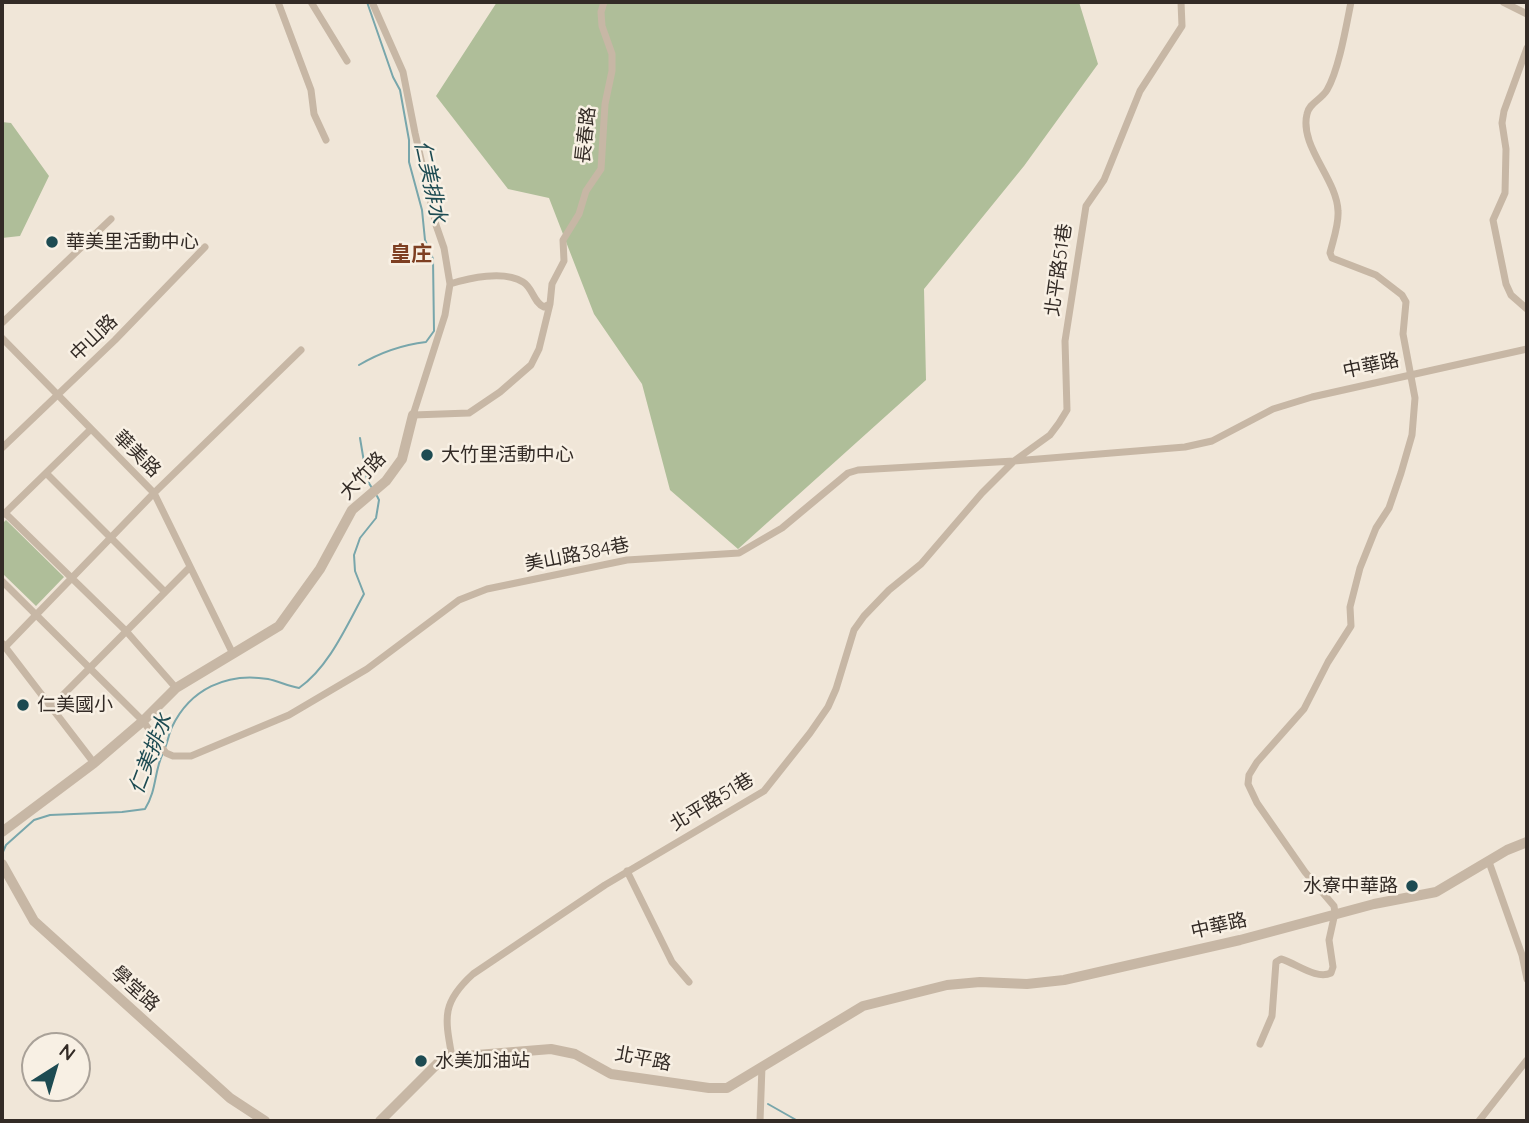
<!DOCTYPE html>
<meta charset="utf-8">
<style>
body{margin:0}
#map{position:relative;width:1529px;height:1123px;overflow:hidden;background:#f0e6d8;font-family:Quicksand,sans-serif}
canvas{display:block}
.frame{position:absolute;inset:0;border:4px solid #332b26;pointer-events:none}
.north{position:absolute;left:21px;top:1032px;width:70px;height:70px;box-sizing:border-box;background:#f8f0e4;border:2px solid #a9a198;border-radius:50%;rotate:37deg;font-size:19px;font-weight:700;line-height:28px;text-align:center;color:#332b26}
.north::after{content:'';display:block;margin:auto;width:24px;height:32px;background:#1d4b52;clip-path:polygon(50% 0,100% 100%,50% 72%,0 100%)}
</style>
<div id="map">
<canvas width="1529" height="1123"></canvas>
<div class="frame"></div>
<div class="north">N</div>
</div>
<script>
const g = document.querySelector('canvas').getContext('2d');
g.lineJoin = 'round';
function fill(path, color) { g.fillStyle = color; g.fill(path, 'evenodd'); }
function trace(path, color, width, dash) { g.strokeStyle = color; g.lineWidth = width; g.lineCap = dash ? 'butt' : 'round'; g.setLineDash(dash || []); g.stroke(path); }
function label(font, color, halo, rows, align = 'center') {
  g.font = font + ' Quicksand,"Noto Sans TC",sans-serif'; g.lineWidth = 5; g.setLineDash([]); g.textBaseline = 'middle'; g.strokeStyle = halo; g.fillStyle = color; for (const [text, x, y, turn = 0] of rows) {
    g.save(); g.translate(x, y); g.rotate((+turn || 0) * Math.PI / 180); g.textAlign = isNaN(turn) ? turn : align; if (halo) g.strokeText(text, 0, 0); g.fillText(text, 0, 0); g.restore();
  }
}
fill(new Path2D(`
 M497 2H1079L1098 64 1024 166 924 289 926 380 738 549 670 490 642 384 594 314 549 198 508 189 436 96Z
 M2 122 11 123 49 176 20 236 2 238Z
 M6 520 64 577 36 606 2 573V524Z`), '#afbe99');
trace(new Path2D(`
 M359 365C381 352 401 345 426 342L434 331 433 259 425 240 422 210 409 162V140L400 90 393 77 367 2
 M360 438 367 480 372 488
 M165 748C168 741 169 733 172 727 190 689 227 672 268 679 278 681 288 686 299 688 329 667 347 625 364 594L355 571 354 555 360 538 376 518 379 500 377 496
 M2 854 6 845 34 820 50 815 122 812 145 809C157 790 154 771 163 753
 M768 1104 798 1121`), '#78a6ab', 2);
trace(new Path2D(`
 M278 2 311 90 314 114 326 140
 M311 2 347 61
 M372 2 403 72 415 133 436 225 444 248 450 284 445 315 413 415 469 413 500 392 531 365 539 349 550 304
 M1503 2 1527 14
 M1527 48 1504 111 1502 123 1506 149 1505 193 1493 220 1506 284 1511 295 1527 309
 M450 284C469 278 504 270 523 282 533 288 533 302 544 307L550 304 552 284 564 261 563 240 579 214 586 191 601 169 605 104 612 71V54L602 26 601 12 604 2
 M2 323 111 219
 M2 338 154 493 233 654
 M2 448 115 340 205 247
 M47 474 164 591
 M5 513 126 631 176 688
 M4 514 91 429
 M2 581 143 721 166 753 173 756H191L289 715 367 669 459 600 487 589 627 560 739 553 782 528 848 473 858 470 1014 461 1185 447 1212 441 1273 409 1312 397 1527 349
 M2 643 94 763
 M5 647 154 493 301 350
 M51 707 190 567
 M1489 862 1522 955 1527 979
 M627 871 672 962 689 982
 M1260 1044 1272 1016 1276 962 1281 959C1296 963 1316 980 1331 973L1333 967 1329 940 1335 913 1334 906 1305 872 1257 803 1248 784 1249 775 1257 762 1304 709 1328 662 1351 626 1350 607 1360 568 1376 528 1389 508 1401 473 1412 435 1415 398 1403 334 1406 302 1402 295 1376 275 1332 258 1330 253C1333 240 1339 225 1338 211 1337 179 1299 146 1307 114 1309 103 1321 100 1327 90 1339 69 1346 27 1351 2
 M452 1057C445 1018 441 1003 473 974L605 885 764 791 810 733 828 707 836 689 854 630 864 616 889 590 921 564 982 493 1014 461 1050 435 1059 423 1067 410 1065 341 1086 206 1104 180 1140 91 1182 26 1181 2
 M760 1121 762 1066
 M1479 1121 1527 1060`), '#c7b7a5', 7);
trace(new Path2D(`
 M2 832 94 763 143 721 176 688 279 626 320 569 352 510 386 481 402 459 413 415
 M2 864 34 921 230 1098 265 1121
 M380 1121 439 1062 452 1057 551 1049 575 1054 611 1074 709 1088H727L863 1006 947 985 980 982 1027 984 1064 980 1240 940 1374 904 1436 892 1507 850 1527 842`), '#c7b7a5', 10);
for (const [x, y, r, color] of [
 [52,242,7,"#1d4b52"],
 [427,455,7,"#1d4b52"],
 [23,705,7,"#1d4b52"],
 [1412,886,7,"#1d4b52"],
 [421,1061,7,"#1d4b52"]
]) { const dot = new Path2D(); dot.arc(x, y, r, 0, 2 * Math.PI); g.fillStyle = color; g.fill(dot); trace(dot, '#f8f0e4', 2.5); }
label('19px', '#332b26', '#f8f0e4', [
 ["長春路",586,135,-84],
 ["北平路51巷",1059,270,-82],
 ["中山路",94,338,-44],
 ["中華路",1371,366,-12],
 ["華美路",137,454,45],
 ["大竹路",363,476,-47],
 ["美山路384巷",577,555,-11],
 ["北平路51巷",712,802,-31],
 ["中華路",1219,926,-13],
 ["學堂路",135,989,42],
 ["北平路",643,1059,11]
]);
label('19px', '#332b26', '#f8f0e4', [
 ["華美里活動中心",66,242],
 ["大竹里活動中心",441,455],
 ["仁美國小",37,705],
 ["水寮中華路",1398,886,"right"],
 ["水美加油站",435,1061]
], 'left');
label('italic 21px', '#1d4b52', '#f8f0e4', [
 ["仁美排水",430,182,78],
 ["仁美排水",151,754,-69]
]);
label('bold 21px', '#7e3f22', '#f8f0e4', [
 ["皇庄",411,255]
]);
</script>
